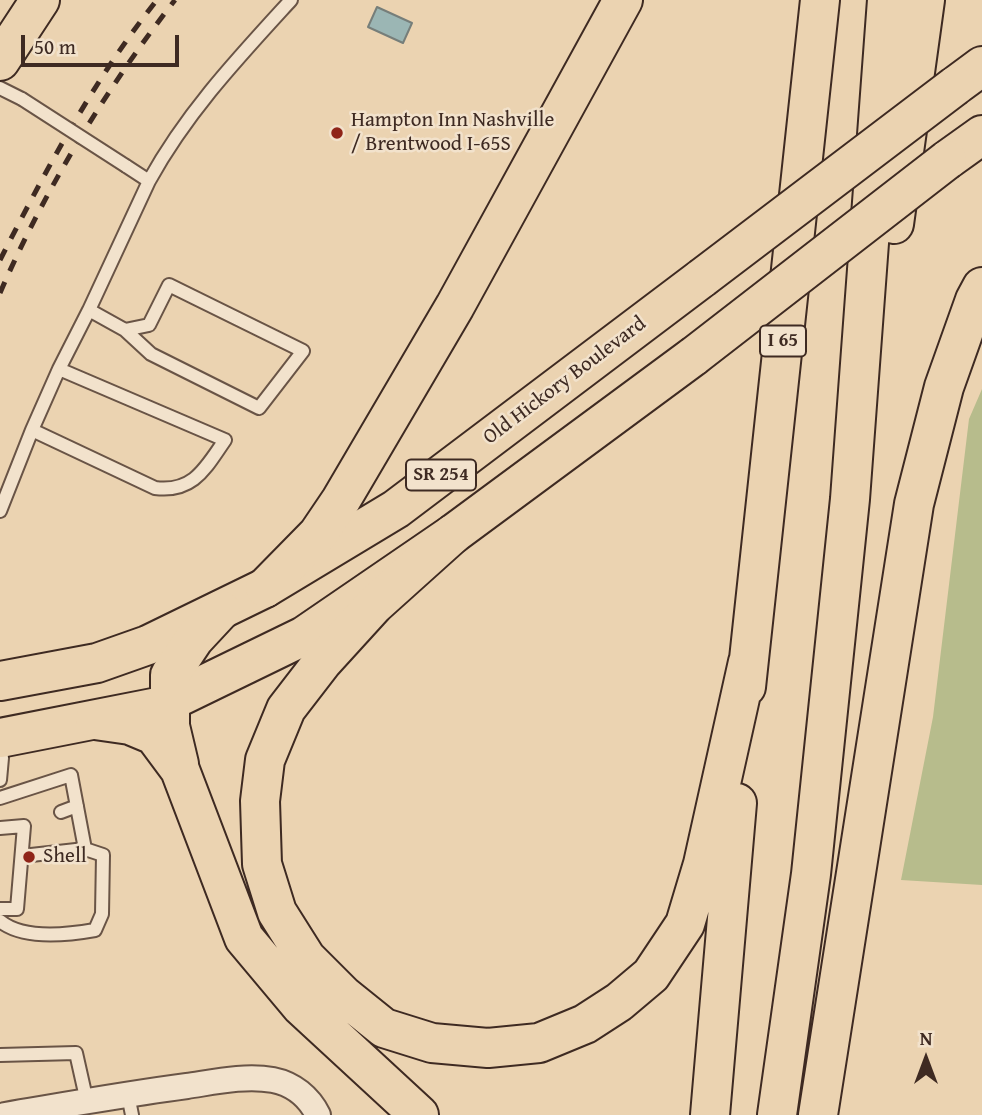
<!DOCTYPE html>
<style>
body{margin:0}
#map{position:relative;width:982px;height:1115px;overflow:hidden;background:#ebd3b1;font-family:"Gentium Book Plus",serif}
canvas{display:block}
.north{position:absolute;left:891px;top:1024px;width:70px;height:70px;-webkit-text-stroke:5px #f2e2cc;paint-order:stroke;rotate:0deg;font-size:19px;font-weight:700;line-height:28px;text-align:center;color:#3e2a22}
.north::after{content:'';display:block;margin:auto;width:24px;height:32px;background:#3e2a22;clip-path:polygon(50% 0,100% 100%,50% 72%,0 100%)}
.scale{position:absolute;left:21px;top:35px;width:158px;height:32px;box-sizing:border-box;border:4px solid #3e2a22;border-top:0;padding-left:9px;font-size:21px;line-height:24px;white-space:nowrap;color:#3e2a22;-webkit-text-stroke:5px #f2e2cc;paint-order:stroke}
</style>
<div id="map">
<canvas width="982" height="1115"></canvas>
<div class="north">N</div>
<div class="scale">50 m</div>
</div>
<script>
const g = document.querySelector('canvas').getContext('2d');
g.lineJoin = 'round';
function fill(path, color) { g.fillStyle = color; g.fill(path, 'evenodd'); }
function trace(path, color, width, dash) { g.strokeStyle = color; g.lineWidth = width; g.lineCap = dash ? 'butt' : 'round'; g.setLineDash(dash || []); g.stroke(path); }
function label(font, color, halo, rows, align = 'center') {
  g.font = font + ' "Gentium Book Plus",serif'; g.lineWidth = 5; g.setLineDash([]); g.textBaseline = 'middle'; g.strokeStyle = halo; g.fillStyle = color; for (const [text, x, y, turn = 0] of rows) {
    g.save(); g.translate(x, y); g.rotate((+turn || 0) * Math.PI / 180); g.textAlign = isNaN(turn) ? turn : align; if (halo) g.strokeText(text, 0, 0); g.fillText(text, 0, 0); g.restore();
  }
}
fill(new Path2D(`
 M982 389V885L901 880 933 717 969 419Z`), '#b7bc8c');
const water = new Path2D(`
 M377 7 412 23 403 43 368 27Z`);
fill(water, '#9bb6b4');
trace(water, '#767e7a', 2);
const service = new Path2D(`
 M0 88 22 99
 M126 166 149 181C187 112 238 58 291 0
 M125 330 149 325 169 285 303 351 259 408 151 354 125 330 89 310 149 181
 M32 430 59 369
 M0 511 32 430 155 488C194 493 206 467 225 440L59 369 89 310
 M0 746 2 758 0 780
 M0 798 71 775 85 849 22 856
 M61 812 77 806
 M0 828 24 826 17 909H0
 M0 921C23 940 67 935 95 930L102 914 103 855 85 849
 M0 1055 76 1053 87 1102
 M128 1095 132 1115`);
const minor = new Path2D(`
 M5 1115C65 1105 126 1094 187 1086 214 1082 245 1075 273 1080 293 1084 309 1097 318 1115`);
const primary = new Path2D(`
 M0 61 40 0
 M955 86 982 66
 M947 160 982 135
 M0 681 97 663 148 645 265 588 396 509 702 278
 M0 738 158 707 304 636 453 534 694 356`);
const motorway = new Path2D(`
 M894 224 925 0
 M453 534 374 605 323 661 286 709 265 760 260 801 262 864 277 912 306 958 343 995 384 1028 432 1043 488 1048 539 1043 585 1024 619 1002 651 975 685 924 703 864 748 662
 M265 588 318 534 341 500 455 306 623 0
 M746 687 820 0
 M95 720 130 725 154 735 180 770 244 938 301 1006 419 1115
 M179 764 170 726V675L194 639 221 610
 M710 1115 737 803
 M777 1115 811 874 850 499 887 0
 M818 1115 914 504 944 387 975 300 982 287`);
trace(service, '#695446', 16);
trace(minor, '#695446', 28);
trace(primary, '#3e2a22', 42);
trace(motorway, '#3e2a22', 42);
trace(service, '#f2e2cc', 12);
trace(minor, '#f2e2cc', 24);
trace(primary, '#ebd3b1', 38);
trace(motorway, '#ebd3b1', 38);
trace(new Path2D(`
 M0 260C46 170 94 79 157 0
 M0 293C44 191 107 87 175 0`), '#3e2a22', 5, [12, 12]);
const serviceBridge = new Path2D(`
 M22 99 126 166`);
const primaryBridge = new Path2D(`
 M702 278 955 86
 M694 356 947 160`);
trace(serviceBridge, '#695446', 16, []);
trace(primaryBridge, '#3e2a22', 42, []);
trace(serviceBridge, '#f2e2cc', 12);
trace(primaryBridge, '#ebd3b1', 38);
for (const [x, y, r, color] of [
 [337,133,7,"#8f2418"],
 [29,857,7,"#8f2418"]
]) { const dot = new Path2D(); dot.arc(x, y, r, 0, 2 * Math.PI); g.fillStyle = color; g.fill(dot); trace(dot, '#f2e2cc', 2.5); }
for (const [x, y, w] of [
 [783,341,46],
 [441,475,70]
]) { const box = new Path2D(); box.roundRect(x - w / 2, y - 15.5, w, 31, 5); g.fillStyle = '#f2e2cc'; g.fill(box); trace(box, '#3e2a22', 2); }
label('bold 19px', '#3e2a22', null, [
 ["I 65",783,341],
 ["SR 254",441,475]
]);
label('21px', '#3e2a22', '#f2e2cc', [
 ["Hampton Inn Nashville",351,121],
 ["/ Brentwood I-65S",351,145],
 ["Shell",43,857]
], 'left');
label('21px', '#3e2a22', '#f2e2cc', [
 ["Old Hickory Boulevard",565,381,-37]
]);
</script>
